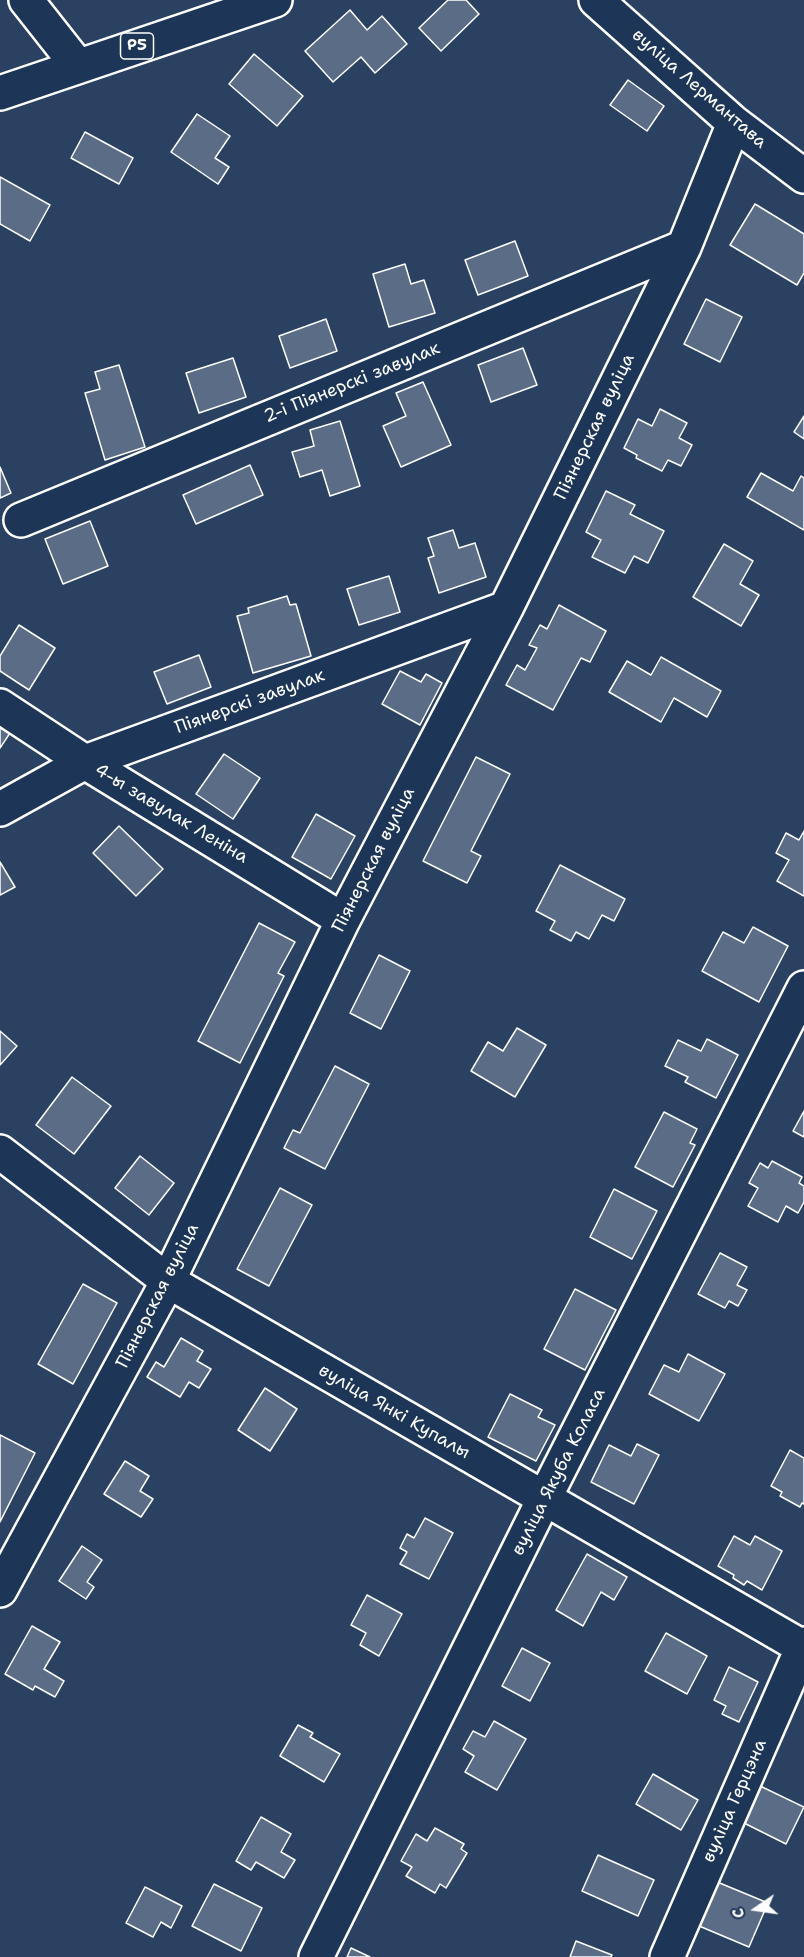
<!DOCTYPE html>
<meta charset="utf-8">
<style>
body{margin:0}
#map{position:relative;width:804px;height:1957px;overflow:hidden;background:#2a4161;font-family:"Shantell Sans",sans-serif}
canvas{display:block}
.north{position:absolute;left:726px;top:1879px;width:60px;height:60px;-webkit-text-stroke:4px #1d3557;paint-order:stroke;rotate:257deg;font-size:16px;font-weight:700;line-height:24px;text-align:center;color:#fff}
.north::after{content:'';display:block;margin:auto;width:21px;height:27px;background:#fff;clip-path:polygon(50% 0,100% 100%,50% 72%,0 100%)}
</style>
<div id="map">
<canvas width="804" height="1957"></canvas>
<div class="north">С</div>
</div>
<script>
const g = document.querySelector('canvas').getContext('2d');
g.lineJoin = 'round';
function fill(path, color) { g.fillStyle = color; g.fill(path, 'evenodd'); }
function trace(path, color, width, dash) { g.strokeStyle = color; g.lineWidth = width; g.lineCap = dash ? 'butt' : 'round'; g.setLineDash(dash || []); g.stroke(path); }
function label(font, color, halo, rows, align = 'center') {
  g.font = font + ' "Shantell Sans",sans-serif'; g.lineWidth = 6; g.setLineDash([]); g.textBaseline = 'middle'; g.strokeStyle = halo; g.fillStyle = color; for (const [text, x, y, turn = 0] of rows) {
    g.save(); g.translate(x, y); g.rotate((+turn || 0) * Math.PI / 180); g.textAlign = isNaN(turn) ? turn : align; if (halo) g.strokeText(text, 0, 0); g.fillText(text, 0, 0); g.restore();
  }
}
const building = new Path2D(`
 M448 0H466L479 14 441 51 419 28Z
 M350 10 367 30 382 16 407 44 375 73 361 57 333 82 305 51Z
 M254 54 303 96 277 126 229 84Z
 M628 80 664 106 647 131 610 105Z
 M197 114 230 136 215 158 229 167 218 184 171 152Z
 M85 132 133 158 119 184 71 158Z
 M0 177 50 205 30 241 0 224Z
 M755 204 804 234V273L797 285 730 245Z
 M515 241 528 276 478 295 465 260Z
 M405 264 411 284 424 280 435 313 389 327 373 274Z
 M706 299 742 317 720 362 684 344Z
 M326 319 337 351 290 368 279 336Z
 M523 348 537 385 491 402 478 365Z
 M233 358 246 397 199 413 186 373Z
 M119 365 145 447 105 460 85 393 100 389 95 372Z
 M423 382 451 445 401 467 383 426 406 416 396 393Z
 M660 409 687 423 679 438 692 445 681 466 668 460 662 471 636 458 637 455 624 448 638 419 652 426Z
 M804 416V439L794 432Z
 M340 421 360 486 330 496 322 470 300 477 292 452 314 446 310 430Z
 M250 465 263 495 196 524 183 495Z
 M0 467 11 493 0 498Z
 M761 473 793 491 801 476 804 478V530L747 497Z
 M606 491 635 505 630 514 664 531 648 563 634 556 625 573 592 557 601 540 586 532Z
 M90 521 108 566 63 584 45 539Z
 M453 530 459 548 475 543 486 577 439 593 428 558 434 556 428 538Z
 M724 544 753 561 740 584 759 595 741 626 693 597Z
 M389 576 400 612 359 625 347 589Z
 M287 596 290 605 296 604 311 656 253 673 237 616 249 613 248 608Z
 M559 605 606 631 590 662 581 658 553 710 506 685 517 665 525 670 537 648 529 645 540 625 547 629Z
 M19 625 55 648 29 690 0 671V656Z
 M199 655 211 687 167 704 154 672Z
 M661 657 721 691 707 717 674 698 661 722 609 692 627 661 651 675Z
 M400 671 421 682 426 674 442 683 420 725 382 704Z
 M0 726 10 733 0 748Z
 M224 754 260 778 233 819 196 794Z
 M476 757 510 774 471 851 481 856 467 883 423 861Z
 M316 814 355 836 331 879 292 857Z
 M119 826 163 869 136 896 93 853Z
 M804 831V896L777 881 789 860 776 853 786 833 799 840Z
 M0 862 15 887 0 895Z
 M560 865 625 899 614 921 602 915 589 939 576 932 571 941 550 930 555 921 536 911Z
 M259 923 295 942 278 973 284 976 240 1063 198 1041Z
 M753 927 788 946 759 1002 702 971 723 932 744 943Z
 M379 955 410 971 381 1029 350 1013Z
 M517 1028 546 1045 515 1097 471 1071 488 1042 503 1051Z
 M0 1031 17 1046 0 1065Z
 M707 1039 738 1055 716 1098 685 1082 688 1077 665 1066 678 1040 701 1051Z
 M335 1066 369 1084 325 1169 284 1148 293 1130 300 1133Z
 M72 1077 111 1106 74 1154 36 1125Z
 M804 1111V1137L793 1131Z
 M664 1112 697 1129 690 1143 695 1145 673 1187 635 1167Z
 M140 1156 174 1183 149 1215 115 1188Z
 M772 1161 802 1177 799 1183 804 1186V1202L798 1213 786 1206 778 1222 748 1206 758 1188 749 1183 760 1163 768 1168Z
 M280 1188 312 1205 269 1286 237 1269Z
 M614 1189 657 1211 632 1259 590 1237Z
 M720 1253 747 1267 737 1285 747 1290 738 1306 729 1301 725 1308 698 1294Z
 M83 1284 117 1303 73 1384 38 1364Z
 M575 1289 616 1310 585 1370 544 1349Z
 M181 1338 203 1351 197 1361 211 1369 199 1388 189 1382 180 1397 147 1377 156 1362 164 1367Z
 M688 1354 725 1374 699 1421 649 1394 664 1365 679 1372Z
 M265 1388 297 1409 270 1451 238 1430Z
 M510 1394 542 1410 538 1417 555 1425 536 1461 488 1437Z
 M0 1435 35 1453 0 1522Z
 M637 1444 659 1455 634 1504 591 1482 609 1445 631 1456Z
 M790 1450 804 1458V1504L802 1503 800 1507 780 1496 782 1492 771 1486Z
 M125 1461 149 1476 140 1491 153 1499 141 1517 104 1494Z
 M425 1518 453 1533 429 1579 400 1564 407 1552 400 1548 407 1534 414 1538Z
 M734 1536 750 1545 755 1536 782 1551 762 1590 747 1581 744 1585 733 1578 734 1575 718 1566Z
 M82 1546 102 1560 87 1582 94 1587 86 1599 59 1581Z
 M587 1554 627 1577 614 1600 601 1592 583 1626 556 1610Z
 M367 1595 402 1614 379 1656 360 1645 366 1633 351 1625Z
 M32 1626 60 1642 44 1669 64 1681 55 1697 35 1686 33 1690 5 1674Z
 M666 1633 707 1656 687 1694 645 1671Z
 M522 1648 550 1663 530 1701 502 1686Z
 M729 1667 758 1682 739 1722 722 1714 726 1706 714 1700Z
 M494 1721 526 1739 497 1790 465 1772 474 1756 463 1749 473 1731 485 1737Z
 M298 1725 313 1733 310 1737 340 1754 324 1782 280 1756Z
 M653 1774 698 1800 681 1830 636 1804Z
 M758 1785 804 1807 786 1844 740 1821Z
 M261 1817 291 1834 281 1852 295 1860 284 1878 256 1862 251 1870 236 1861Z
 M435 1828 464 1844 461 1849 467 1853 446 1888 440 1884 435 1893 406 1876 412 1867 401 1861 416 1834 427 1841Z
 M598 1855 654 1880 638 1916 582 1891Z
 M710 1879 768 1903 749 1947 692 1923Z
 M214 1884 262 1908 241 1951 192 1926Z
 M145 1887 182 1906 171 1928 161 1922 153 1937 126 1923Z
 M576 1941 612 1955 611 1957H570Z
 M351 1948 370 1957H347Z`);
fill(building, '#5b6c86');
trace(building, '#fff', 1.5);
const street = new Path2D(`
 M26 0 78 66
 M596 0 734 123 804 176
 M21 520 684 247
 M0 706 85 762 343 920
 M0 809 85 762 506 608
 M0 1152 168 1281 804 1648
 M0 1590 168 1281 343 920 506 608 684 247 734 123
 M316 1957 544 1499 804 988
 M667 1957 804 1644`);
const primary = new Path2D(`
 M0 93 275 0`);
trace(street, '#fff', 38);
trace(primary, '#fff', 38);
trace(street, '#1d3557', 33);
trace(primary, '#1d3557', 33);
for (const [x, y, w] of [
 [137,46,33]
]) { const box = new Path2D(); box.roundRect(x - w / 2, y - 13, w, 26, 4.5); g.fillStyle = '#1d3557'; g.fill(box); trace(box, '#fff', 1.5); }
label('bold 16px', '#fff', null, [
 ["Р5",137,46]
]);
label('18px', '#fff', '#1d3557', [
 ["вуліца Лермантава",699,89,41],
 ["2-і Піянерскі завулак",352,383,-22],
 ["Піянерская вуліца",595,427,-64],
 ["Піянерскі завулак",250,702,-20],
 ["4-ы завулак Леніна",171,814,31],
 ["Піянерская вуліца",374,860,-63],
 ["Піянерская вуліца",158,1296,-63],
 ["вуліца Янкі Купалы",394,1412,30],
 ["вуліца Якуба Коласа",559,1472,-63],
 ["вуліца Герцэна",735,1801,-66]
]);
</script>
